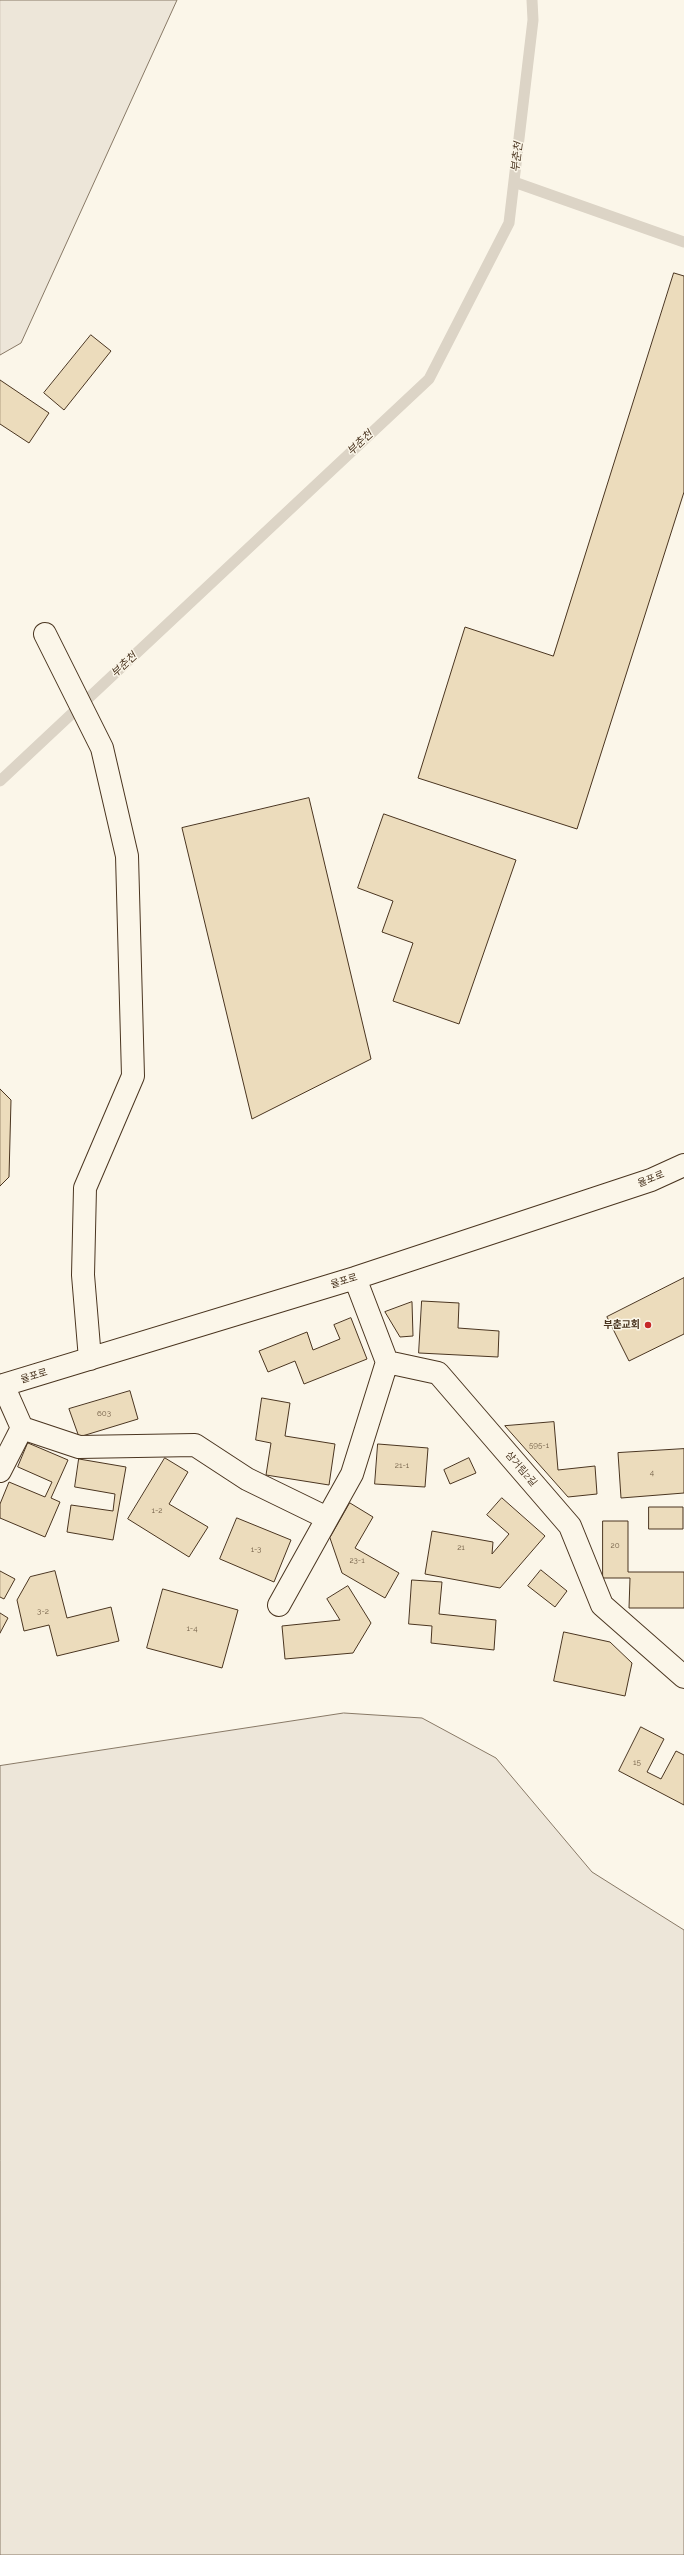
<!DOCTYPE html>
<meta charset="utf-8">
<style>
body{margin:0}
canvas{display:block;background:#fbf6e9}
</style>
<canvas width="684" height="2555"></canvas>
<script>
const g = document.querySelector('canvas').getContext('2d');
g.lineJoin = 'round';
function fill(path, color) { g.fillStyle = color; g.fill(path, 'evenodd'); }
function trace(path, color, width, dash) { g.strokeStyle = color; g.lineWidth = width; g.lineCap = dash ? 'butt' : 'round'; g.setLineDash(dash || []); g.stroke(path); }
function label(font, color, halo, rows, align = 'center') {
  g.font = font + ' Raleway,"Noto Sans KR",sans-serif'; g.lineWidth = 3; g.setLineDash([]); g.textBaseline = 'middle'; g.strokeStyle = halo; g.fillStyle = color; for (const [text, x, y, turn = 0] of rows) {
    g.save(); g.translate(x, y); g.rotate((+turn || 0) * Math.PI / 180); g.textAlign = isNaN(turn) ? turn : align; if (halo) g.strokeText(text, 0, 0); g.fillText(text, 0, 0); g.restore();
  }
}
const green = new Path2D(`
 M0 0H177L21 343 0 355Z
 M344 1713 422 1718 496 1758 592 1872 684 1930V2555H0V1766Z`);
fill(green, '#ede6d9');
trace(green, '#887966', 1);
trace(new Path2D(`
 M514 182 684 242
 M0 781 429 379 509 223 533 20 532 0`), '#dcd4c6', 11);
const building = new Path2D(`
 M674 273 684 276V492L577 829 418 778 465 627 553 656Z
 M91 335 111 351 64 410 44 393Z
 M0 380 49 413 29 443 0 424Z
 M309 798 371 1059 252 1119 182 828Z
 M384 814 516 860 459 1024 393 1001 413 943 382 932 393 901 358 888Z
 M0 1089 11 1100 9 1177 0 1186Z
 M684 1278V1334L629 1361 607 1317Z
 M422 1301 459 1303 458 1328 499 1331 498 1357 419 1353Z
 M412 1302 413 1336 400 1337 385 1312Z
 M351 1318 367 1359 304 1384 295 1361 268 1372 259 1351 307 1332 313 1350 340 1339 334 1325Z
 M130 1391 138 1419 79 1437 69 1409Z
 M262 1398 290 1403 285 1436 335 1444 329 1485 266 1475 271 1443 256 1440Z
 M554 1422 558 1470 595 1466 597 1494 568 1497 505 1426Z
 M28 1443 68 1460 51 1498 60 1502 45 1537 0 1518V1504L9 1482 45 1497 52 1482 18 1467Z
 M378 1444 428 1448 425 1487 375 1484Z
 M684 1449V1493L621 1498 618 1453Z
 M165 1458 188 1472 169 1504 208 1527 189 1557 128 1519Z
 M469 1458 476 1473 450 1484 444 1470Z
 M79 1459 126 1467 113 1540 67 1532 71 1505 113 1511 115 1494 75 1487Z
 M502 1498 545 1536 500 1588 425 1574 432 1531 493 1542 492 1554 509 1534 487 1515Z
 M350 1503 373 1517 355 1548 399 1573 385 1598 342 1573 330 1538Z
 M649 1507H683V1529H649Z
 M237 1518 291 1540 274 1582 220 1559Z
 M603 1521H628V1572H684V1608H629L630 1578H603Z
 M541 1570 567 1591 555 1607 528 1586Z
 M0 1571 15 1579 4 1599 0 1597Z
 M55 1571 67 1618 111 1607 119 1641 57 1656 49 1625 24 1631 17 1600 30 1577Z
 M412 1580 442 1582 439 1614 496 1620 494 1650 431 1643 432 1626 409 1624Z
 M348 1586 371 1623 353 1653 285 1659 282 1626 340 1620 327 1599Z
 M163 1589 238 1610 222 1668 147 1648Z
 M0 1613 8 1618 0 1633Z
 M564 1632 610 1642 632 1663 625 1696 554 1681Z
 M641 1727 664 1739 647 1772 661 1779 676 1751 684 1755V1805L619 1771Z`);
fill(building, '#ecdcbc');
trace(building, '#4a3520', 1);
const minor = new Path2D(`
 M45 634 102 748 127 856 133 1076 85 1188 83 1275 90 1359
 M355 1278 387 1362 438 1373 570 1526 602 1605 684 1677
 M0 1386 355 1278 651 1180 684 1165
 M22 1428 79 1447 195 1445 247 1479 327 1518
 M0 1471 22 1428 3 1385
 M279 1605 352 1474 387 1362`);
trace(minor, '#4a3520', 24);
trace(minor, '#fbf6e9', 22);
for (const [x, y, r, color] of [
 [648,1325,4,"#c62828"]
]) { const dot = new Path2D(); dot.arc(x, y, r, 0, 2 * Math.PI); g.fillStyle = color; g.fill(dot); trace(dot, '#fbf6e9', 1.5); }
label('8px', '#725f47', null, [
 ["603",104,1414],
 ["595-1",539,1446],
 ["21-1",402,1466],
 ["4",652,1473],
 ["1-2",157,1511],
 ["20",615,1546],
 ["21",461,1548],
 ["1-3",256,1550],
 ["23-1",357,1561],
 ["3-2",43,1612],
 ["1-4",192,1629],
 ["15",637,1763]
]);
label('10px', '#4a3520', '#fbf6e9', [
 ["율포로",651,1179,-22],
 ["율포로",344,1281,-17],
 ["율포로",34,1376,-17],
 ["삼거림2길",521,1469,49]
]);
label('bold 10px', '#4a3520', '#fbf6e9', [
 ["부춘교회",640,1325]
], 'right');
label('italic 11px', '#4a3520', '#fbf6e9', [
 ["부춘천",517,157,-83],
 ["부춘천",360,443,-43],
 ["부춘천",124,665,-43]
]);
</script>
